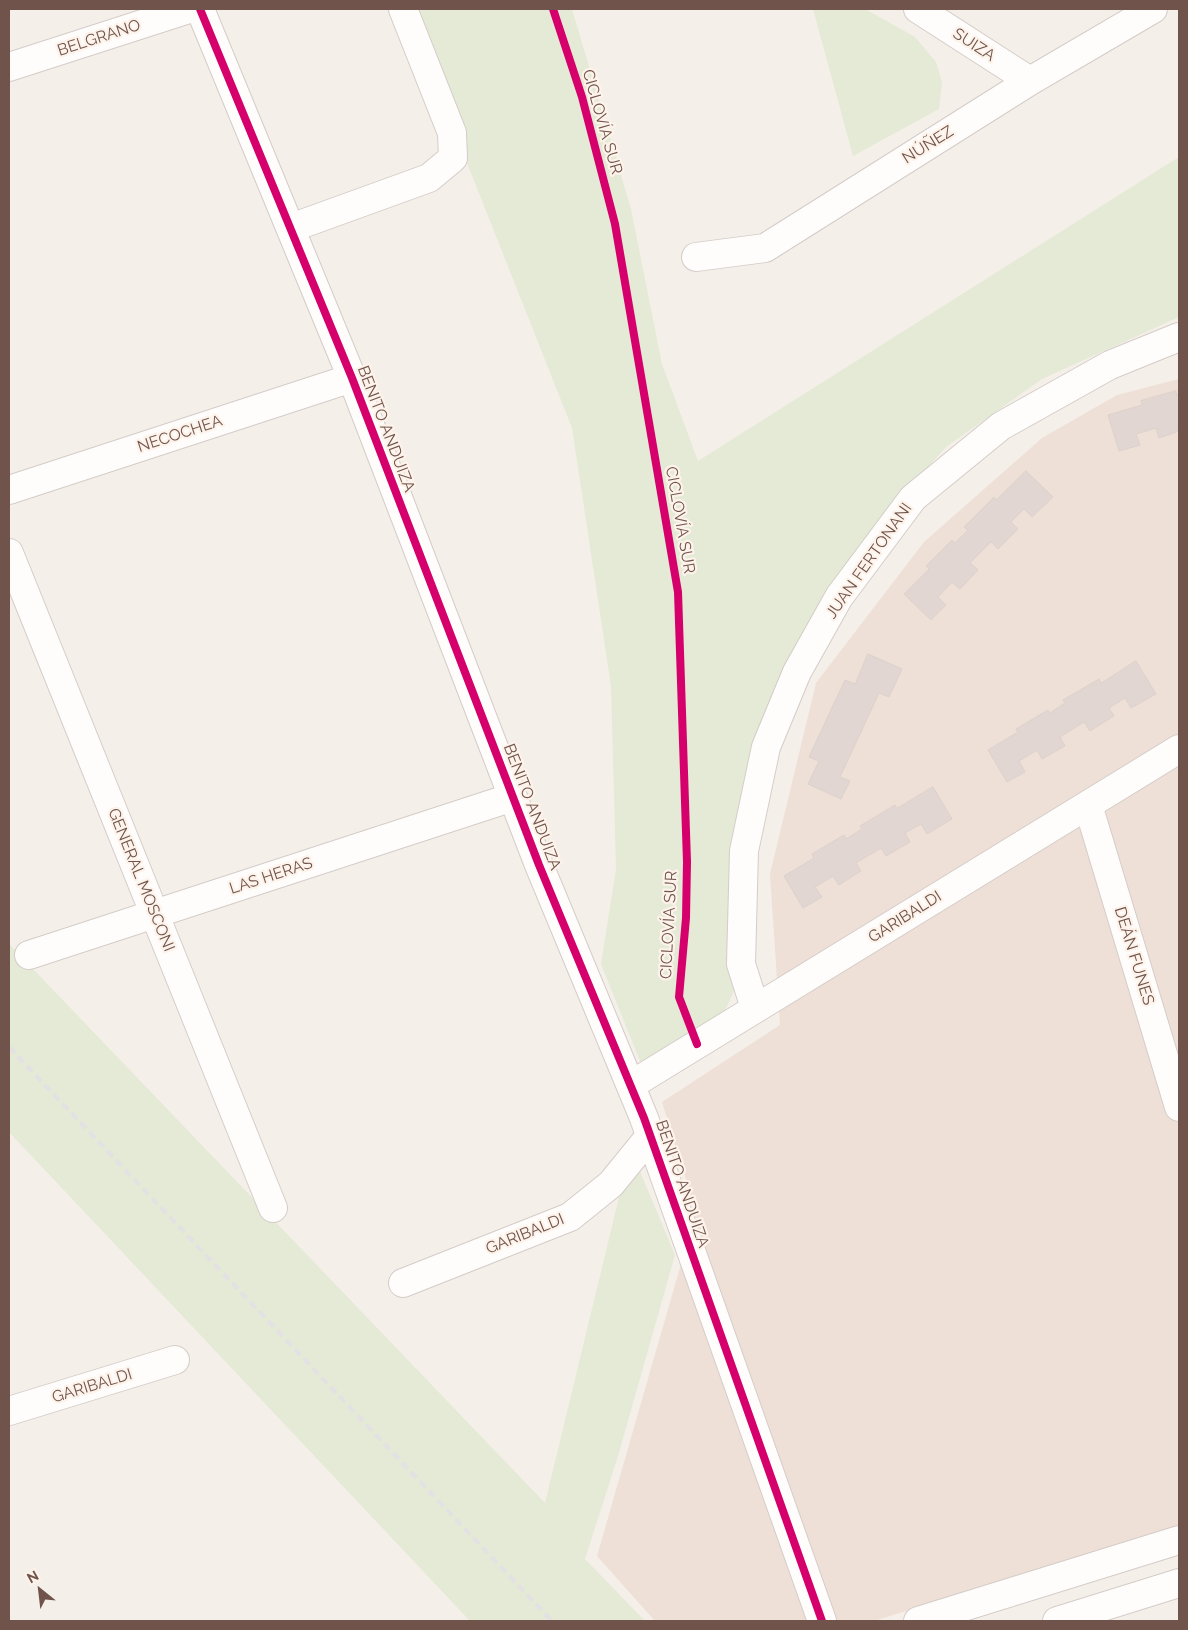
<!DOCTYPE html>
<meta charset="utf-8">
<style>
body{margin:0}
#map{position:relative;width:1188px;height:1630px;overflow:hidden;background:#f5efe9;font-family:Raleway,sans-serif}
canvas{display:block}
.frame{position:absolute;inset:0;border:10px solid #70544c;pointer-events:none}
.north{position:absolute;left:15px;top:1565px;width:50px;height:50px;-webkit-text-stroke:4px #fdf3ea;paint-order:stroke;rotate:331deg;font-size:14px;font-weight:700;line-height:20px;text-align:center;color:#70544c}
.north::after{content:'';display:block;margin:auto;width:18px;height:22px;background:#70544c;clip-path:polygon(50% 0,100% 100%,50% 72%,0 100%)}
</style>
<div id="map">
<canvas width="1188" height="1630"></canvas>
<div class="frame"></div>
<div class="north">N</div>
</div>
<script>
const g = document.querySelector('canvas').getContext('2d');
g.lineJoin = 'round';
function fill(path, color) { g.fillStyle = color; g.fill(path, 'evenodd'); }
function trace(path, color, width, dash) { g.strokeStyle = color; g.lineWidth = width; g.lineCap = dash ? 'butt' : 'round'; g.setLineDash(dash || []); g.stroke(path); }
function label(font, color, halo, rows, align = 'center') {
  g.font = font + ' Raleway,sans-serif'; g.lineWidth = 4.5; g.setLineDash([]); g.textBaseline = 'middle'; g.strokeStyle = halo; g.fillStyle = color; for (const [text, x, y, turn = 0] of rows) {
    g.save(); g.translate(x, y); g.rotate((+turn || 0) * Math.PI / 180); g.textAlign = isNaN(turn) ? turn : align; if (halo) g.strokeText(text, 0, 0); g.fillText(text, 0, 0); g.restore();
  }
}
fill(new Path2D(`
 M1179 379V1526L874 1621H655L597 1556 696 1212 662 1102 780 1025 770 874 816 683 924 542 1042 438 1117 395Z`), '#eee0d7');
fill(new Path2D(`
 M406 9H572L631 209 662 364 698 461 1179 157V317L1042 379 946 447 880 520 779 694 737 984 725 1011 642 1066 601 964 616 869 611 686 572 428Z
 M813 9H865L915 37 936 62 942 82 939 109 853 156Z
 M9 944 545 1503 621 1189 639 1169 675 1255 618 1456 585 1559 645 1621H470L9 1132Z`), '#e4ead5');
const building = new Path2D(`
 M1176 391 1177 395 1179 394V431L1159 438 1156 428 1136 434 1140 445 1119 451 1108 415 1142 405 1141 401Z
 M1026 471 1053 497 1032 517 1024 509 1011 522 1018 529 998 549 991 542 970 563 978 570 960 589 952 582 938 597 946 605 931 620 904 594 929 569 926 566 952 540 955 543 968 530 964 527 994 497 996 500Z
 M868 654 902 669 889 697 879 693 840 777 850 781 841 799 808 784 819 761 809 757 845 680 855 684Z
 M1136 661 1156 694 1131 708 1125 698 1109 708 1114 716 1090 731 1084 722 1060 737 1065 746 1042 759 1037 750 1019 761 1025 772 1007 782 988 750 1018 732 1016 729 1048 710 1050 713 1065 703 1063 700 1099 679 1101 683Z
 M933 787 952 819 927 834 921 824 905 833 910 842 886 856 881 848 856 863 861 871 839 885 833 876 815 887 822 897 803 908 784 876 814 858 812 854 844 835 846 839 862 829 860 826 895 805 897 808Z`);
fill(building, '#e1d6d1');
trace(building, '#ddd1cc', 1);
const minor = new Path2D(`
 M200 9 352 378 539 865 644 1118 822 1621
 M918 9 1030 81
 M9 67 189 9
 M291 228 429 178 453 158 452 133 403 9
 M696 257 765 248 1030 81 1153 9
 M9 490 352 378
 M9 553 273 1208
 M1088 805 1179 1107
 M29 955 513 797
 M755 1008 741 964 744 851 766 747 797 672 839 597 913 498 1001 426 1110 365 1179 337
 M631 1085 1179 749
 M403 1283 570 1217 611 1184 650 1136
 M9 1411 175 1360
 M918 1621 1179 1540
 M1057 1621 1179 1583`);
trace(minor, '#d4ccc8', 30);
trace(new Path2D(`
 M553 9 582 97 615 224 678 592 687 862 686 918 679 997 688 1019`), '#d7ceca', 3, [1, 4]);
trace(minor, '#fefdfc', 28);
trace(new Path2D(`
 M9 1047 552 1621`), '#e3e1e4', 4, [8, 5]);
trace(new Path2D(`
 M200 9 352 378 539 865 644 1118 822 1621
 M553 9 582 97 615 224 678 592 687 862 686 918 679 997 697 1044`), '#d6006c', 8);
label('16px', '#70544c', '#fdf3ea', [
 ["BELGRANO",99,38,-18],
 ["SUIZA",974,45,33],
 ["CICLOVÍA SUR",602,122,74],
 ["NÚÑEZ",928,145,-32],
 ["BENITO ANDUIZA",386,429,69],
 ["NECOCHEA",180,434,-18],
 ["CICLOVÍA SUR",680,520,80],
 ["JUAN FERTONANI",869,561,-55],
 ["BENITO ANDUIZA",532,807,69],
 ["LAS HERAS",271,876,-18],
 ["GENERAL MOSCONI",141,880,68],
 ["GARIBALDI",905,917,-32],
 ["CICLOVÍA SUR",669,925,-87],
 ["DEÁN FUNES",1134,956,73],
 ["BENITO ANDUIZA",682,1184,71],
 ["GARIBALDI",525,1234,-22],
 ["GARIBALDI",92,1386,-17]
]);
</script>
